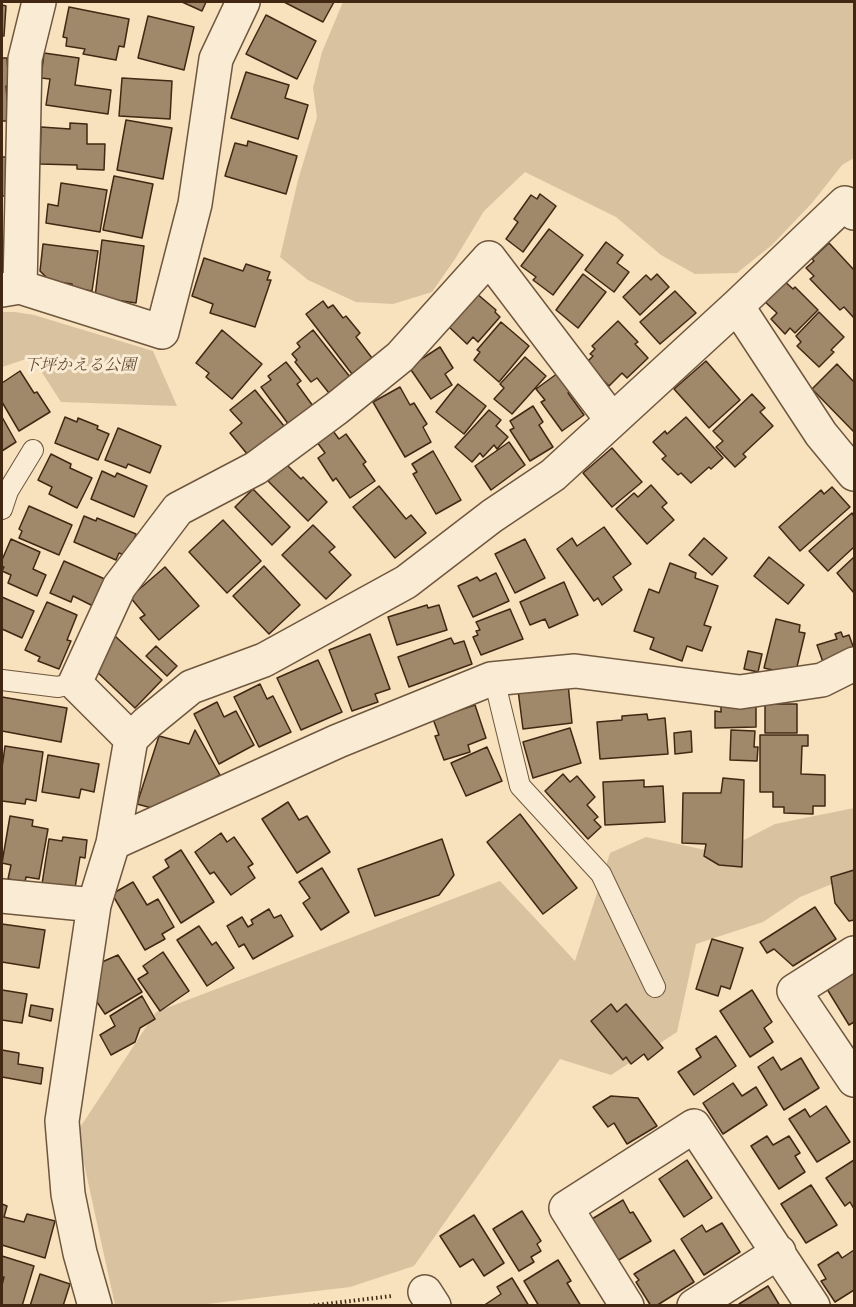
<!DOCTYPE html>
<meta charset="utf-8">
<style>
body{margin:0}
#map{position:relative;width:856px;height:1307px;overflow:hidden;background:#f7e2bd;font-family:"IM FELL French Canon",serif}
canvas{display:block}
.frame{position:absolute;inset:0;border:3px solid #422713;pointer-events:none}
</style>
<div id="map">
<canvas width="856" height="1307"></canvas>
<div class="frame"></div>
</div>
<script>
const g = document.querySelector('canvas').getContext('2d');
g.lineJoin = 'round';
function fill(path, color) { g.fillStyle = color; g.fill(path, 'evenodd'); }
function trace(path, color, width, dash) { g.strokeStyle = color; g.lineWidth = width; g.lineCap = dash ? 'butt' : 'round'; g.setLineDash(dash || []); g.stroke(path); }
function label(font, color, halo, rows, align = 'center') {
  g.font = font + ' "IM FELL French Canon","Noto Serif JP",serif'; g.lineWidth = 6; g.setLineDash([]); g.textBaseline = 'middle'; g.strokeStyle = halo; g.fillStyle = color; for (const [text, x, y, turn = 0] of rows) {
    g.save(); g.translate(x, y); g.rotate((+turn || 0) * Math.PI / 180); g.textAlign = isNaN(turn) ? turn : align; if (halo) g.strokeText(text, 0, 0); g.fillText(text, 0, 0); g.restore();
  }
}
fill(new Path2D(`
 M343 2H854V158L842 165 812 203 772 245 737 273 695 274 661 255 616 217 525 172 484 211 455 259 432 292 393 304 356 302 308 280 280 257 298 180 317 117 313 88 322 52Z
 M2 312H15L34 315 153 351 177 406 61 402 32 357 2 367Z
 M854 808V875L800 897 763 922 696 944 677 1032 611 1075 560 1059 414 1266 350 1287 199 1305H115L77 1132 156 1012 500 881 575 961 610 853 646 837 719 853 775 824Z`), '#d8c2a0');
const building = new Path2D(`
 M182 2H206L202 11Z
 M284 2H334L323 22Z
 M2 5 6 6 4 36H2Z
 M69 7 129 19 124 47 119 46 116 60 83 54 85 49 66 46 67 38 63 37Z
 M266 15 316 41 297 79 246 54Z
 M148 16 194 27 184 70 138 58Z
 M44 53 79 58 75 85 111 90 108 114 46 105 50 79 41 78Z
 M2 58H7L9 86H6L9 121H2Z
 M246 72 289 85 285 98 308 105 298 139 231 118Z
 M122 78 172 81 170 119 119 116Z
 M126 120 172 128 163 179 117 170Z
 M70 123 87 124V144H105L104 170 77 169V165L40 164 41 127 70 129Z
 M248 141 297 156 286 194 225 176 235 143 247 146Z
 M2 157H7L11 196H2Z
 M114 176 153 184 142 238 103 230Z
 M61 183 107 190 100 232 46 223 48 204 58 206Z
 M540 194 556 206 523 252 506 239 518 222 514 219 531 195 537 199Z
 M549 229 583 255 553 295 533 280 536 277 521 266Z
 M102 240 144 246 136 303 95 297Z
 M606 242 623 255 617 263 629 272 614 292 585 270Z
 M829 243 854 270V318L844 307 840 310 810 279 814 276 806 268 814 261 812 259Z
 M43 244 98 251 92 291 73 288 72 284 50 281 40 271Z
 M204 258 243 271 246 264 270 272 267 280H271L255 327 210 313 213 304 192 296Z
 M583 274 606 292 578 328 556 310Z
 M657 274 669 287 640 315 623 297 646 275 651 280Z
 M782 279 793 289 795 287 818 310 795 333 790 328 785 334 771 319 777 313 762 299Z
 M675 291 696 313 660 344 640 322Z
 M476 293 496 310 495 312 500 317 478 342 473 337 467 344 448 326Z
 M323 301 328 308 333 305 343 318 346 316 360 333 356 337 372 358 352 374 306 314Z
 M819 312 844 337 831 350 834 352 819 367 797 346 801 342 796 336Z
 M618 321 638 342 635 344 648 358 627 378 622 373 609 386 586 363 593 356 590 354 595 349 592 346Z
 M501 322 529 346 499 382 474 360 480 352 477 350Z
 M222 330 262 364 232 399 206 377 209 373 196 363Z
 M313 330 350 377 329 393 317 378 311 382 295 362 297 360 292 354 300 347 297 343Z
 M440 347 453 368 445 374 452 385 431 399 409 367Z
 M525 357 546 376 512 414 494 399 504 388 500 384Z
 M706 361 740 400 709 428 674 389Z
 M286 362 301 381 297 384 313 406 289 425 261 387 271 380 268 376Z
 M837 364 854 382V432L812 389Z
 M20 371 34 393 37 392 50 412 19 431 2 402V383Z
 M558 373 572 391 568 393 584 415 562 431 541 402 545 400 536 389Z
 M458 384 486 406 464 434 436 412Z
 M400 387 410 405 414 403 427 424 423 427 431 442 405 457 373 402Z
 M255 390 284 426 248 455 230 433 242 423 230 410Z
 M752 394 765 408 760 412 773 426 743 454 746 457 735 467 716 447 723 441 713 431Z
 M533 406 543 422 539 425 553 447 530 461 510 430 514 428 510 421Z
 M489 410 501 420 496 426 508 437 497 449 494 445 483 457 480 453 472 462 455 447Z
 M2 417 16 442 2 451Z
 M65 417 77 422 78 418 98 426 97 429 109 434 98 460 55 443Z
 M686 417 723 458 711 469 709 467 691 483 681 473 678 475 662 459 666 456 653 442 665 431 667 434Z
 M118 428 161 446 150 473 128 464 126 468 105 460Z
 M333 431 339 439 346 434 366 462 363 464 375 481 350 498 336 478 333 481 318 458 325 453 317 442Z
 M509 442 525 465 491 490 475 466Z
 M612 448 642 482 612 507 583 473Z
 M433 451 461 500 436 514 413 474 417 472 412 464Z
 M51 454 71 464 70 468 92 478 77 508 49 494 52 487 38 480Z
 M286 464 301 479 303 477 327 502 308 521 268 481Z
 M102 471 115 477 117 473 147 486 134 517 91 499Z
 M651 485 667 503 662 507 674 520 647 544 616 509 634 493 638 497Z
 M379 486 406 519 411 515 426 533 395 558 353 507Z
 M832 487 850 507 800 551 779 527 821 490 824 494Z
 M253 489 290 527 272 545 235 507Z
 M29 506 72 525 59 555 19 538 22 531 19 529Z
 M852 513 854 517V547L828 571 809 551Z
 M84 516 96 521 97 518 136 534 127 556 119 553 116 560 74 542Z
 M223 520 261 561 227 593 189 552Z
 M313 525 335 547 329 552 351 575 326 599 282 555Z
 M604 527 631 564 613 577 622 590 602 605 598 598 594 601 557 549 572 538 577 546Z
 M704 538 727 558 712 575 689 555Z
 M11 539 40 552 33 569 46 575 37 596 8 583 11 575 2 571 4 567H2V560Z
 M525 539 545 578 515 593 495 554Z
 M769 557 804 585 788 604 754 576Z
 M854 557V593L837 573Z
 M64 561 107 580 95 607 73 596 71 602 50 593Z
 M670 563 696 573 695 578 718 586 704 625 711 627 702 651 687 646 682 661 650 649 654 638 634 631 649 589 659 593Z
 M264 566 300 605 269 634 233 596Z
 M165 567 199 606 159 640 140 618 145 615 130 597Z
 M496 573 509 601 473 617 458 586 477 577 480 581Z
 M564 582 578 615 549 628 545 619 530 625 520 602Z
 M2 597 34 611 22 638 2 629Z
 M47 602 77 615 67 640 71 641 59 669 38 661 40 657 25 650Z
 M427 605 428 608 439 605 447 630 397 645 388 617Z
 M510 609 523 639 481 655 473 637 478 635 476 631 480 630 476 622Z
 M776 619 800 625 799 632 805 633 795 675 764 668Z
 M841 632 843 637 849 635 854 649 824 665 817 645 837 639 835 634Z
 M370 634 390 689 375 694 378 702 352 711 329 650Z
 M115 636 162 680 135 708 92 667 102 650Z
 M451 638 454 644 464 641 472 664 409 687 398 657Z
 M156 646 177 666 167 676 146 656Z
 M748 651 762 654 758 672 744 669Z
 M318 660 342 712 301 730 277 678Z
 M260 684 267 699 273 696 291 732 259 747 234 697Z
 M568 684 572 723 523 729 518 690Z
 M2 697 67 708 61 742 2 731Z
 M217 702 224 717 236 711 254 745 219 764 194 714Z
 M721 703H756V727L715 728V711L721 712Z
 M765 704H797V733H765Z
 M475 705 486 738 468 745 470 752 444 760 435 736 439 735 433 719Z
 M647 714 648 720 665 718 668 754 600 759 597 722 622 720V716Z
 M570 728 581 763 533 778 523 742Z
 M195 730 220 775 177 799H169L167 805 159 810 137 804 159 736 189 744Z
 M731 730 755 731 754 747H758L757 761 730 760Z
 M691 731 692 752 675 754 674 733Z
 M760 735H808V746H802L801 774 825 775V806H813V814L784 813V807H773V792H760Z
 M5 746 43 752 36 801 26 799 25 804 2 801V768Z
 M487 747 502 781 466 796 451 763Z
 M48 755 99 764 94 792 81 789 79 798 42 792Z
 M563 774 570 782 577 776 595 797 587 805 598 817 594 820 601 827 588 839 545 791Z
 M723 778 744 780 742 867 719 865 704 856 706 844 682 843 683 793H721Z
 M644 780V787L663 786 665 822 605 825 603 782Z
 M288 802 299 820 307 816 330 852 297 873 262 819Z
 M520 814 577 888 543 914 487 842Z
 M10 816 33 820 32 826 48 829 39 879 26 877 25 882 8 879 11 865 2 863Z
 M221 833 227 842 234 837 253 864 248 867 255 878 231 895 214 872 210 874 195 852Z
 M63 837 87 840 85 858 80 857 75 888 42 884 49 839 62 841Z
 M442 839 454 875 439 895 375 916 358 869Z
 M181 850 214 902 181 923 153 877 169 867 165 860Z
 M322 868 349 912 321 930 303 903 310 898 299 882Z
 M854 870V920L849 921 835 903 831 877Z
 M133 882 147 905 158 899 174 927 162 934 165 939 145 950 112 894Z
 M815 907 836 939 793 966 774 949 767 953 760 942Z
 M269 909 274 918 281 915 293 936 253 959 244 944 239 947 227 926 242 917 248 927 253 924 251 920Z
 M2 924 45 930 39 968 2 962Z
 M199 926 212 945 216 942 234 968 207 986 177 940Z
 M712 939 743 948 730 989 721 986 718 996 696 989Z
 M163 952 189 991 160 1011 138 979 148 973 143 966Z
 M118 955 142 992 105 1014 95 999 102 962Z
 M854 973V1022L849 1025 827 989Z
 M2 990 27 994 22 1023 2 1020Z
 M752 990 772 1022 764 1028 773 1042 750 1057 720 1011Z
 M142 996 155 1019 140 1028 135 1042 111 1055 100 1035 115 1026 110 1016Z
 M611 1004 617 1012 626 1004 663 1048 648 1060 644 1054 631 1064 626 1057 623 1060 591 1021Z
 M31 1005 53 1009 51 1021 29 1016Z
 M716 1036 736 1066 694 1095 678 1072 701 1057 696 1049Z
 M2 1050 19 1053 18 1064 43 1068 41 1084 2 1077Z
 M773 1057 781 1070 801 1058 819 1088 784 1110 758 1067Z
 M733 1083 742 1096 756 1087 767 1105 723 1134 703 1103Z
 M611 1096 638 1098 657 1126 627 1144 614 1123 608 1127 593 1107Z
 M826 1106 850 1142 817 1162 789 1119 805 1109 810 1117Z
 M767 1136 773 1145 789 1136 800 1153 795 1156 805 1172 779 1189 751 1146Z
 M687 1160 712 1198 684 1217 659 1179Z
 M854 1160V1209L850 1202 845 1206 826 1178Z
 M811 1185 837 1225 806 1243 781 1204Z
 M623 1200 630 1213 633 1212 651 1241 617 1261 592 1219Z
 M2 1204 7 1206 4 1217 24 1222 27 1214 55 1221 45 1258 2 1245Z
 M522 1211 541 1241 537 1244 541 1251 531 1257 534 1262 519 1271 493 1229Z
 M474 1215 504 1263 484 1276 473 1259 460 1267 440 1236Z
 M722 1223 740 1252 704 1275 681 1239 702 1225 706 1232Z
 M674 1250 694 1282 656 1306H651L636 1282 639 1280 634 1274Z
 M854 1250V1290L835 1302 821 1281 826 1279 818 1265 838 1252 842 1258Z
 M2 1256 34 1266 22 1306H2V1285L4 1277H2Z
 M558 1260 571 1281 567 1283 581 1306H539L524 1281Z
 M40 1274 70 1284 63 1306H30Z
 M512 1278 529 1306H483L501 1294 497 1287Z
 M768 1286 780 1306H740L739 1304Z`);
fill(building, '#a0886b');
trace(building, '#422713', 1.5);
const service = new Path2D(`
 M2 509 8 491 33 450
 M494 679 520 786 601 874 655 987
 M2 680 58 687 75 683`);
const minor = new Path2D(`
 M20 287 25 59 39 2
 M2 290 20 287 162 332 195 204 216 59 243 2
 M737 306 845 203 854 213
 M131 739 75 683 119 587 178 509 256 468 337 408 400 357 489 258 612 420
 M113 843 338 741 491 679 575 671 740 692 822 680 854 664
 M2 896 94 905
 M854 953 794 991 854 1080
 M425 1292 434 1306
 M95 1306 80 1253 68 1194 62 1121 94 905 113 843 131 739 147 723 191 687 264 660 406 582 492 516 553 475 737 306 821 434 854 474
 M627 1306 566 1208 694 1126 813 1306
 M694 1306 779 1252`);
trace(service, '#6f563e', 22);
trace(minor, '#6f563e', 36);
trace(new Path2D(`
 M309 1306 392 1296`), '#422713', 4, [1.5, 3]);
trace(service, '#faecd4', 20);
trace(minor, '#faecd4', 33);
label('italic 16px', '#684e36', '#faecd4', [
 ["下坪かえる公園",80,366]
]);
</script>
